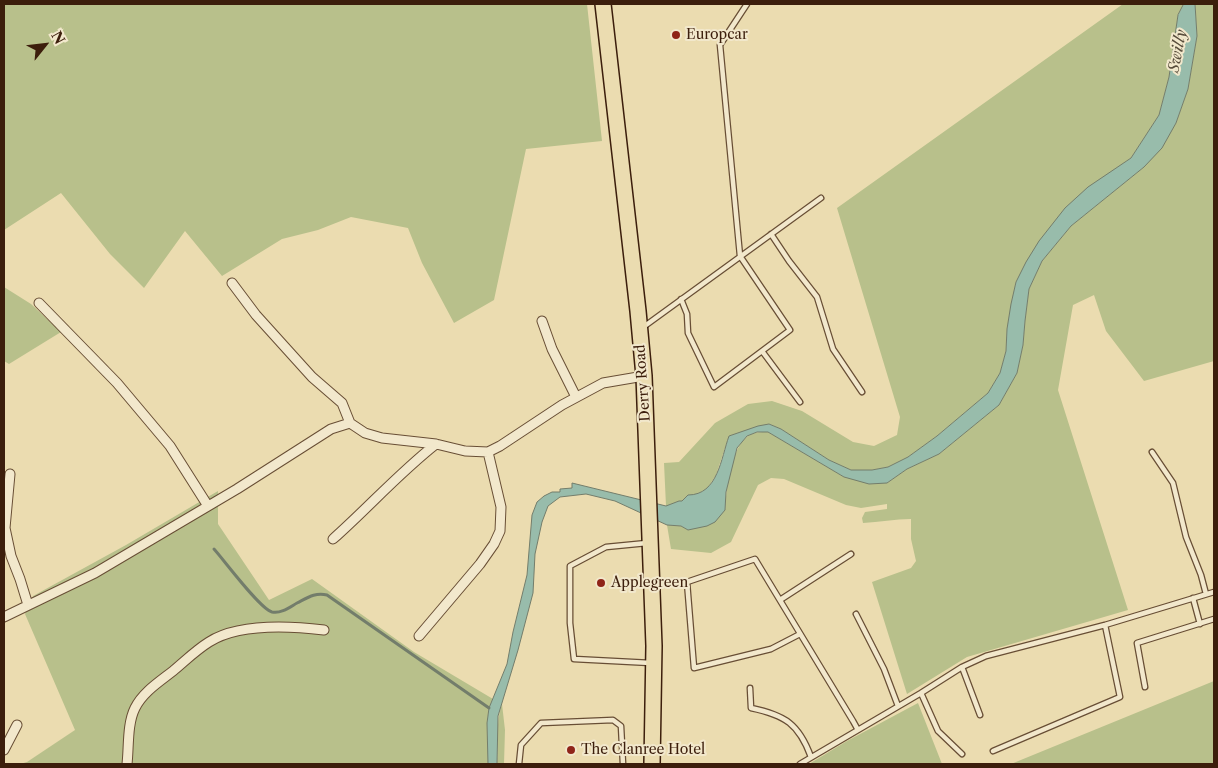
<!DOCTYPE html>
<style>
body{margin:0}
#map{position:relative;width:1218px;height:768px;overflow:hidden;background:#ebdcb0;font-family:"Libre Caslon Text",serif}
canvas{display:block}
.frame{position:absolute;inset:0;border:5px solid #3c1e0c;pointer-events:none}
.north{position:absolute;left:20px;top:20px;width:50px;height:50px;-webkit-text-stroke:4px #f2e8cc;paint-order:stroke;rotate:61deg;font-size:14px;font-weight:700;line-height:20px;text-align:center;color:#3c1e0c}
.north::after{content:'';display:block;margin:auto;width:18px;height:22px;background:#3c1e0c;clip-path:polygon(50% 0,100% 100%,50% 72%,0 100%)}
</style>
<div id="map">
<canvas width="1218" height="768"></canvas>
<div class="frame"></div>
<div class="north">N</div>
</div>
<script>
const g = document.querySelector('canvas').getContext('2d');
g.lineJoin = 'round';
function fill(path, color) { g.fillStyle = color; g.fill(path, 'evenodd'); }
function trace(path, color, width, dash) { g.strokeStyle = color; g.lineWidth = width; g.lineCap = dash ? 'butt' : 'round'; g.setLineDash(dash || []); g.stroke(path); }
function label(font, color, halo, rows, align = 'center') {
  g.font = font + ' "Libre Caslon Text",serif'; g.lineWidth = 4; g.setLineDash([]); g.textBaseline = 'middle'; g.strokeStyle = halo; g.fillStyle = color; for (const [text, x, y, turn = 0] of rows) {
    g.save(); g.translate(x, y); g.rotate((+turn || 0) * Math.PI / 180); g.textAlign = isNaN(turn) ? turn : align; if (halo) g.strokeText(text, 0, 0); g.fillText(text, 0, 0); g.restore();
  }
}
fill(new Path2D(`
 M4 4H587L602 141 526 149 494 300 454 323 422 263 408 228 351 217 318 230 282 239 222 276 185 231 144 288 110 254 61 193 4 230Z
 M1123 4H1184L1178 15 1169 77 1159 115 1131 158 1113 171 1016 282 1007 329 1006 351 1000 373 988 393 937 436 908 457 888 467 872 470H851L829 460 781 429 769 424 729 436 716 475 707 489 682 501 666 506 664 463 679 462 715 423 748 404 772 401 802 411 853 442 874 446 897 435 900 417 837 208Z
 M1195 4H1214V361L1144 381 1106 331 1094 295 1073 305 1058 390 1128 610 967 657 907 694 872 582 911 568 916 561 911 539V519C895 519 879 522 863 523L862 518 865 512 887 509V504L861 508 846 505 784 479 771 478 758 485 731 542 711 553 671 549 667 525 681 526 688 530 725 510C726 491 731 447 748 436 754 432 761 432 768 432L844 477 887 483 907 469 939 454 999 405 1017 373 1023 345 1025 321 1029 289 1042 261 1071 226 1144 167 1176 123 1188 89 1197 36Z
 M4 287 31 304 61 332 9 364 4 361Z
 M218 491V524L269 600 312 579 414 652 493 699C482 722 491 741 488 764H20L27 762 75 730 25 614 33 596 126 545Z
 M1214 681V764H1011Z
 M918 703 942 764H809L847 741Z
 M502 704 505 730 504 764H497C499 743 495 724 502 704Z`), '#b8c08b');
const water = new Path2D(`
 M1184 4H1195L1197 36 1188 89 1176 123 1162 148 1144 167 1071 226 1042 261 1029 289 1025 321 1023 345 1017 373 999 405 939 454 907 469 887 483 869 484 844 477 768 432H757L747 436 737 448 726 492 725 510 715 522 707 526 688 530 681 526 667 525 615 501 586 494 560 497 548 506 542 522 535 554 533 593 518 650 498 716 497 764H488L487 723 489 708 507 664 513 632 527 575 532 515 537 502 544 496 552 492H560V489L572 488V483L666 506 679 501H682L688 495C718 495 721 458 729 436L758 426 769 424 781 429 829 460 851 470H872L888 467 908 457 937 436 988 393 1000 373 1006 351 1007 329 1011 304 1016 282 1026 262 1039 241 1065 208 1088 187 1131 158 1159 115 1169 77 1178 15Z`);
fill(water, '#98bcab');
trace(water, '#737d6b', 1);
trace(new Path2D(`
 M214 549C224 560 260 609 272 612 281 614 290 607 297 603 307 598 315 592 327 595L489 708`), '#737d6b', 3);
const service = new Path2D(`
 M771 234 789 261 817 297 833 349 862 392
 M681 299 687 314 688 333 714 387 790 330 740 256 720 45 747 4
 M642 328 821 198
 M762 351 800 402
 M1152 452 1173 483 1186 537 1201 575 1206 594
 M647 543 606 547 570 566V623L574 659 651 663
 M1193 598 1200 624
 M780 600 851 554
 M856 614 884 669 898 706
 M800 634 771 649 694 668 687 582 755 559 853 721 858 730
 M962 667 980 715
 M1145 687 1137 643 1214 619
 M750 688 751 708C785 715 799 724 811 757
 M921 693 938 731 962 754
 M993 751 1120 697 1105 625
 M519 764 521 745 541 723 613 720 621 726 623 764
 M800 764 921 693 962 667 986 656 1105 625 1214 592`);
const minor = new Path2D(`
 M232 283 256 315 312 377 342 403 350 423
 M39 303 117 383 170 446 208 506
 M542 321 552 349 576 397
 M10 474 5 528 11 556 20 579 28 605
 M333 539C368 508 399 473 436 444
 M4 617 95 573 237 489 331 429 350 423 365 433 382 438 436 444 465 451 488 452 500 446 562 405 603 383 644 376
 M419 636 480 564 494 544 500 531 501 507 488 452
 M4 750 17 725
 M127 764C129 747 127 724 135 708 143 692 159 682 173 671 185 661 196 650 209 642 239 623 290 626 324 630`);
const primary = new Path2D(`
 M603 4 638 311 644 376 654 646 652 764`);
trace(service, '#684e35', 7);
trace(minor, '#684e35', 11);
trace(primary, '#3c1e0c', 18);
trace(service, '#f2e8cc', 4.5);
trace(minor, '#f2e8cc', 9);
trace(primary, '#ebdcb0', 15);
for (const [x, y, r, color] of [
 [676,35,5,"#8f2418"],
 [601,583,5,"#8f2418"],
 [571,750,5,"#8f2418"]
]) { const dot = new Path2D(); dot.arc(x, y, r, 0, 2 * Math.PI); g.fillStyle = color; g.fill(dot); trace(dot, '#f2e8cc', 2); }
label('14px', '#3c1e0c', '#f2e8cc', [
 ["Europcar",686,35],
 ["Applegreen",611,583],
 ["The Clanree Hotel",581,750]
], 'left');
label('14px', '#3c1e0c', '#f2e8cc', [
 ["Derry Road",643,383,-94]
]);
label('italic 15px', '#584d3c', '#f2e8cc', [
 ["Swilly",1178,51,-79]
]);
</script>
